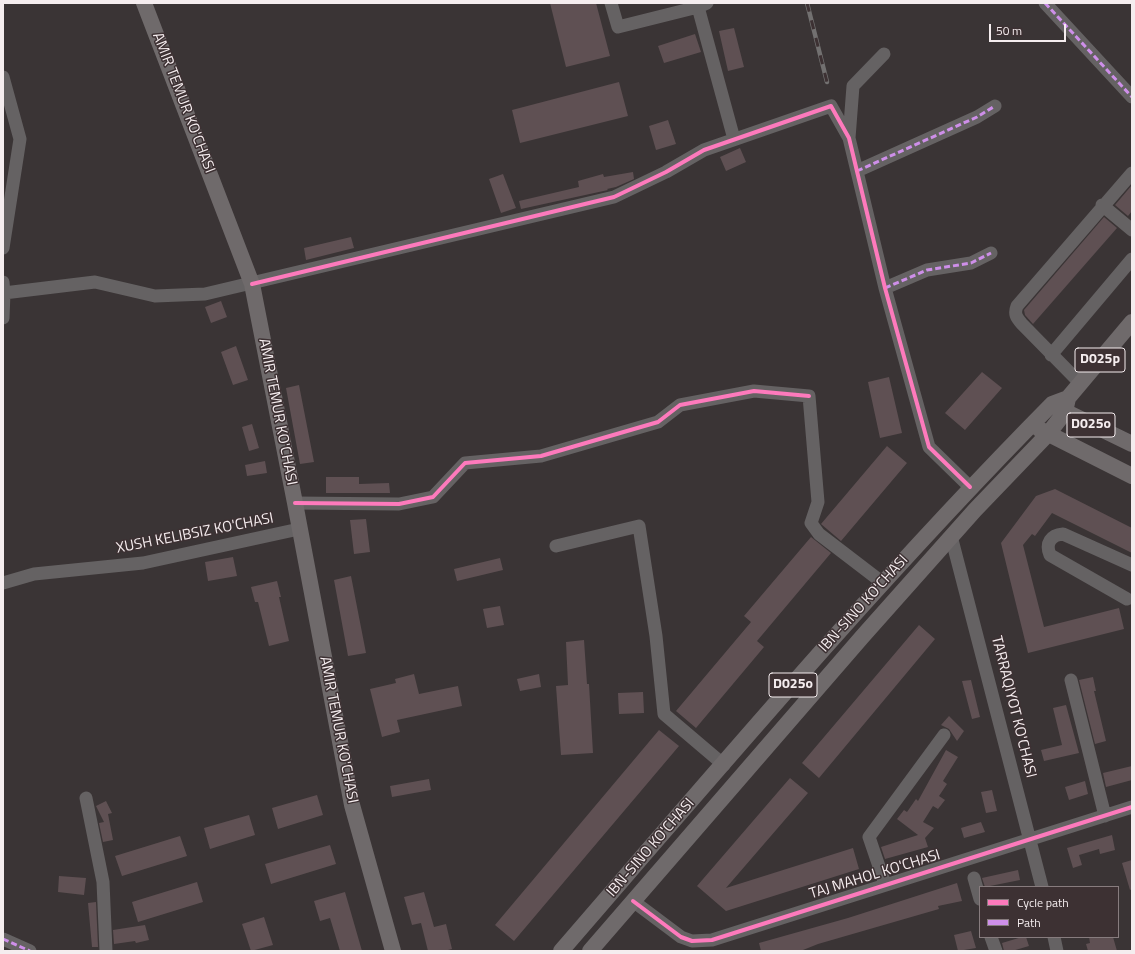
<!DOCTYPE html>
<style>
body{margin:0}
#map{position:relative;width:1135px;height:954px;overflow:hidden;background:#3a3435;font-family:"Titillium Web",sans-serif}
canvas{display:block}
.frame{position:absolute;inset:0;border:4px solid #f5edef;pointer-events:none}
.legend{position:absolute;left:979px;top:886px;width:140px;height:52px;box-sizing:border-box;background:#3d3133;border:1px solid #877c7e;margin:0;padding:5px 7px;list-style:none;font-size:12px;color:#f5edef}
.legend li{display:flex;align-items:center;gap:8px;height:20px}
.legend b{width:20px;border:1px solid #877c7e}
.scale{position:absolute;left:989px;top:24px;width:77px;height:18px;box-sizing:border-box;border:2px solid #f5edef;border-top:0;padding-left:5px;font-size:12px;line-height:14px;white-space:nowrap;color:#f5edef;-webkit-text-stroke:3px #3d3133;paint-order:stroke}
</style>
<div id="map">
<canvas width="1135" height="954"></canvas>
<div class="frame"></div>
<ul class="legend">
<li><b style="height:5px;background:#fd7abc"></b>Cycle path</li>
<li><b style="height:5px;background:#ce8fe9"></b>Path</li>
</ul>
<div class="scale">50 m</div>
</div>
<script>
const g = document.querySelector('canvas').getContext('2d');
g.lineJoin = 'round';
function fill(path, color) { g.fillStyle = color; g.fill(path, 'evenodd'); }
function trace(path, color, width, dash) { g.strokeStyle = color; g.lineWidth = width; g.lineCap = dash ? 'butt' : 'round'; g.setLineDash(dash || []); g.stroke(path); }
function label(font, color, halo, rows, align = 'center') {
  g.font = font + ' "Titillium Web",sans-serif'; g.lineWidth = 3; g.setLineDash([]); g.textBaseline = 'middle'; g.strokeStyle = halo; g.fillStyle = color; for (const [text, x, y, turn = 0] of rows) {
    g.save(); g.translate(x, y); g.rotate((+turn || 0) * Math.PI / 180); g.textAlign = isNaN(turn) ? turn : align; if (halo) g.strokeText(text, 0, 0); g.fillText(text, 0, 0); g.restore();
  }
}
fill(new Path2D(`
 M550 3H596L610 56 566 67Z
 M734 28 744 67 728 71 719 31Z
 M695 34 701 52 664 63 658 46Z
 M619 82 628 116 520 143 512 110Z
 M668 120 676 144 656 150 649 126Z
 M740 148 746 162 726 171 720 157Z
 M633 172 634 179 616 187 607 189 608 190 521 209 519 201 579 187 578 181 603 174 604 177Z
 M503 174 516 208 501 213 489 179Z
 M1132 185V211L1128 216 1115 205Z
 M1104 217 1117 228 1033 324 1025 315 1024 310Z
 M351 237 354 248 306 260 304 248Z
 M221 301 227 317 211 323 205 307Z
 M236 346 248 380 233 385 221 352Z
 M982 372 1002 388 965 430 945 413Z
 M889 377 902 433 880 438 868 382Z
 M299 385 314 462 300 464 286 388Z
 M252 424 259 448 249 451 242 427Z
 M887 446 907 463 841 541 821 524Z
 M265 461 267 473 247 476 245 465Z
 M326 477H359V484L389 483 390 493H326Z
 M1055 489 1132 528V553L1052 513 1035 536 1032 534 1023 545 1044 627 1119 608 1124 629 1028 653 1001 543 1036 496Z
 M366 519 370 552 354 554 350 520Z
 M811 537 831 553 757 641 764 647 696 728 676 711 751 622 744 616Z
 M233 557 237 576 208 581 205 562Z
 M500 558 503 570 457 581 454 569Z
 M351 576 366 653 348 656 334 580Z
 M277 581 281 597H279L289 641 269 646 258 602H255L251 587Z
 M500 606 504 625 487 628 483 609Z
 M919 625 935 639 819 778 802 763Z
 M584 640 587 684H589L593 753 561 755 556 686 568 685 566 642Z
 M414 674 419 694 458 686 462 706 397 720 400 732 382 737 370 689 396 683 395 679Z
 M539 674 541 687 520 691 517 679Z
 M1093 677 1096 691H1094L1106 741 1095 744 1079 680Z
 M971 680 980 717 972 719 962 681Z
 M643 692 644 713 619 714 618 693Z
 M1066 705 1079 753 1044 761 1041 750 1062 745 1053 708Z
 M949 716 964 731 957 741 949 729 941 725Z
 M659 730 679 746 514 941 495 925Z
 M946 750 958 757 943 781 947 784 939 796 945 800 938 809 933 806 923 822 934 828 925 838 928 847 885 859 881 847 918 835 897 819 904 810 907 812 916 799 918 801Z
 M1132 766V780L1106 787 1103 773Z
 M790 778 808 793 726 888 853 848 859 869 726 911 697 886Z
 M429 779 431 790 392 797 390 786Z
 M1085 781 1088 794 1069 800 1065 787Z
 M992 790 997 811 986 813 981 792Z
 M317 795 323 815 278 829 272 808Z
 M106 801 112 813 108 814 113 840 103 842 99 823 104 822 96 806Z
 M249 815 255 835 210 849 204 828Z
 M981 822 985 832 964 838 961 828Z
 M1112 835 1115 850 1100 854 1099 849 1079 855 1082 865 1073 868 1067 848Z
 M180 836 187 856 122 876 115 856Z
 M330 845 336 864 271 884 265 864Z
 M1132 860V889L1130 890 1122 863Z
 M1018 870 1020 880 985 887 982 878Z
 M59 876 86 878 84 895 58 892Z
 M197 882 203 902 138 922 132 902Z
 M957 883 962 901 938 906 939 909 818 944 803 950V951H761L759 943 848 918Z
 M345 892 362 951H340L330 918 320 921 314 901Z
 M424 892 434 927 446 924 452 949 444 951H428L421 923 412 925 404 897Z
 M96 902 98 947H92L88 903Z
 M264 917 273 945 251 951 242 924Z
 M145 925 149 940 136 943 135 941 114 944 113 930Z
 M971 931 976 948 958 951 954 935Z
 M1022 937H1026L1029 946 1012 951H1004L1002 943Z
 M1089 937H1113L1117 951H1088L1086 944 1090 943Z`), '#5f5053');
trace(new Path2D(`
 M611 3 618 27 698 7 707 3
 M1045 3 1132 97
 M698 7 734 139
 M3 77 20 139 3 248
 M849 138 853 86 884 54
 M857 171 977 117 995 106
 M1102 205 1132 230
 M3 282 4 293 95 282 155 296 205 294 614 197 666 172 704 150 831 106 849 138 885 288 929 447 970 487
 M885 288 927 270 971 263 991 253
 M3 318 4 293
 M1051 355 1132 259
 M1080 383 1022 324C1016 317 1014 314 1017 306L1132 173
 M295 503 399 504 433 497 465 463 541 456 658 422 680 405 754 391 809 396 818 502 811 523 819 534 883 583
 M951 536 1042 887
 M556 546 639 526 656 636 664 714 724 765
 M3 583 34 574 143 563 299 529
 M1127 599 1050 555C1045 543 1051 535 1063 534L1132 565
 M1071 680 1105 816
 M86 798 103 882 106 951
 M974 878 980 899
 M885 884 869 837 944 735
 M633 901 681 937 692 941 712 940 1132 807
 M991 937 996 951
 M1054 937 1057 951
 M3 939 30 951`), '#656263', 13);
trace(new Path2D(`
 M144 3 252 284 295 503 352 805 393 951
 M1056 407 1132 444
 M1039 429 1132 476
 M561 951C721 766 880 578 1052 404L1068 398
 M590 951 862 637 975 510 1048 434 1065 412 1068 398 1132 322`), '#6f6a6b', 16);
const rail = new Path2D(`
 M807 3 827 82`);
trace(rail, '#727070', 4.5);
trace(rail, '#3d3133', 3, [9]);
trace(new Path2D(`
 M1045 3 1132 97
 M857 171 977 117 995 106
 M885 288 927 270 971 263 991 253
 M3 939 30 951`), '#ce8fe9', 3, [6, 3]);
trace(new Path2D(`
 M252 284 614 197 666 172 704 150 831 106 849 138 885 288 929 447 970 487
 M295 503 399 504 433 497 465 463 541 456 658 422 680 405 754 391 809 396
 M633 901 681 937 692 941 712 940 1132 807`), '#fd7abc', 4);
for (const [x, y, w] of [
 [1100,360,50],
 [1091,425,48],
 [793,685,48]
]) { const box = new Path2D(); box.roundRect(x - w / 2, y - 12, w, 24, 3); g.fillStyle = '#3d3133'; g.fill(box); trace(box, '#f5edef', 1); }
label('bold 14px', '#f5edef', null, [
 ["D025p",1100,360],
 ["D025o",1091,425],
 ["D025o",793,685]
]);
label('15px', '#f5edef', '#3d3133', [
 ["AMIR TEMUR KO'CHASI",183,103,69],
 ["AMIR TEMUR KO'CHASI",277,412,79],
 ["XUSH KELIBSIZ KO'CHASI",195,534,-11],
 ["IBN-SINO KO'CHASI",864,604,-48],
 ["TARRAQIYOT KO'CHASI",1013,707,76],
 ["AMIR TEMUR KO'CHASI",338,730,79],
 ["IBN-SINO KO'CHASI",651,848,-49],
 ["TAJ MAHOL KO'CHASI",875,875,-17]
]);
</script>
